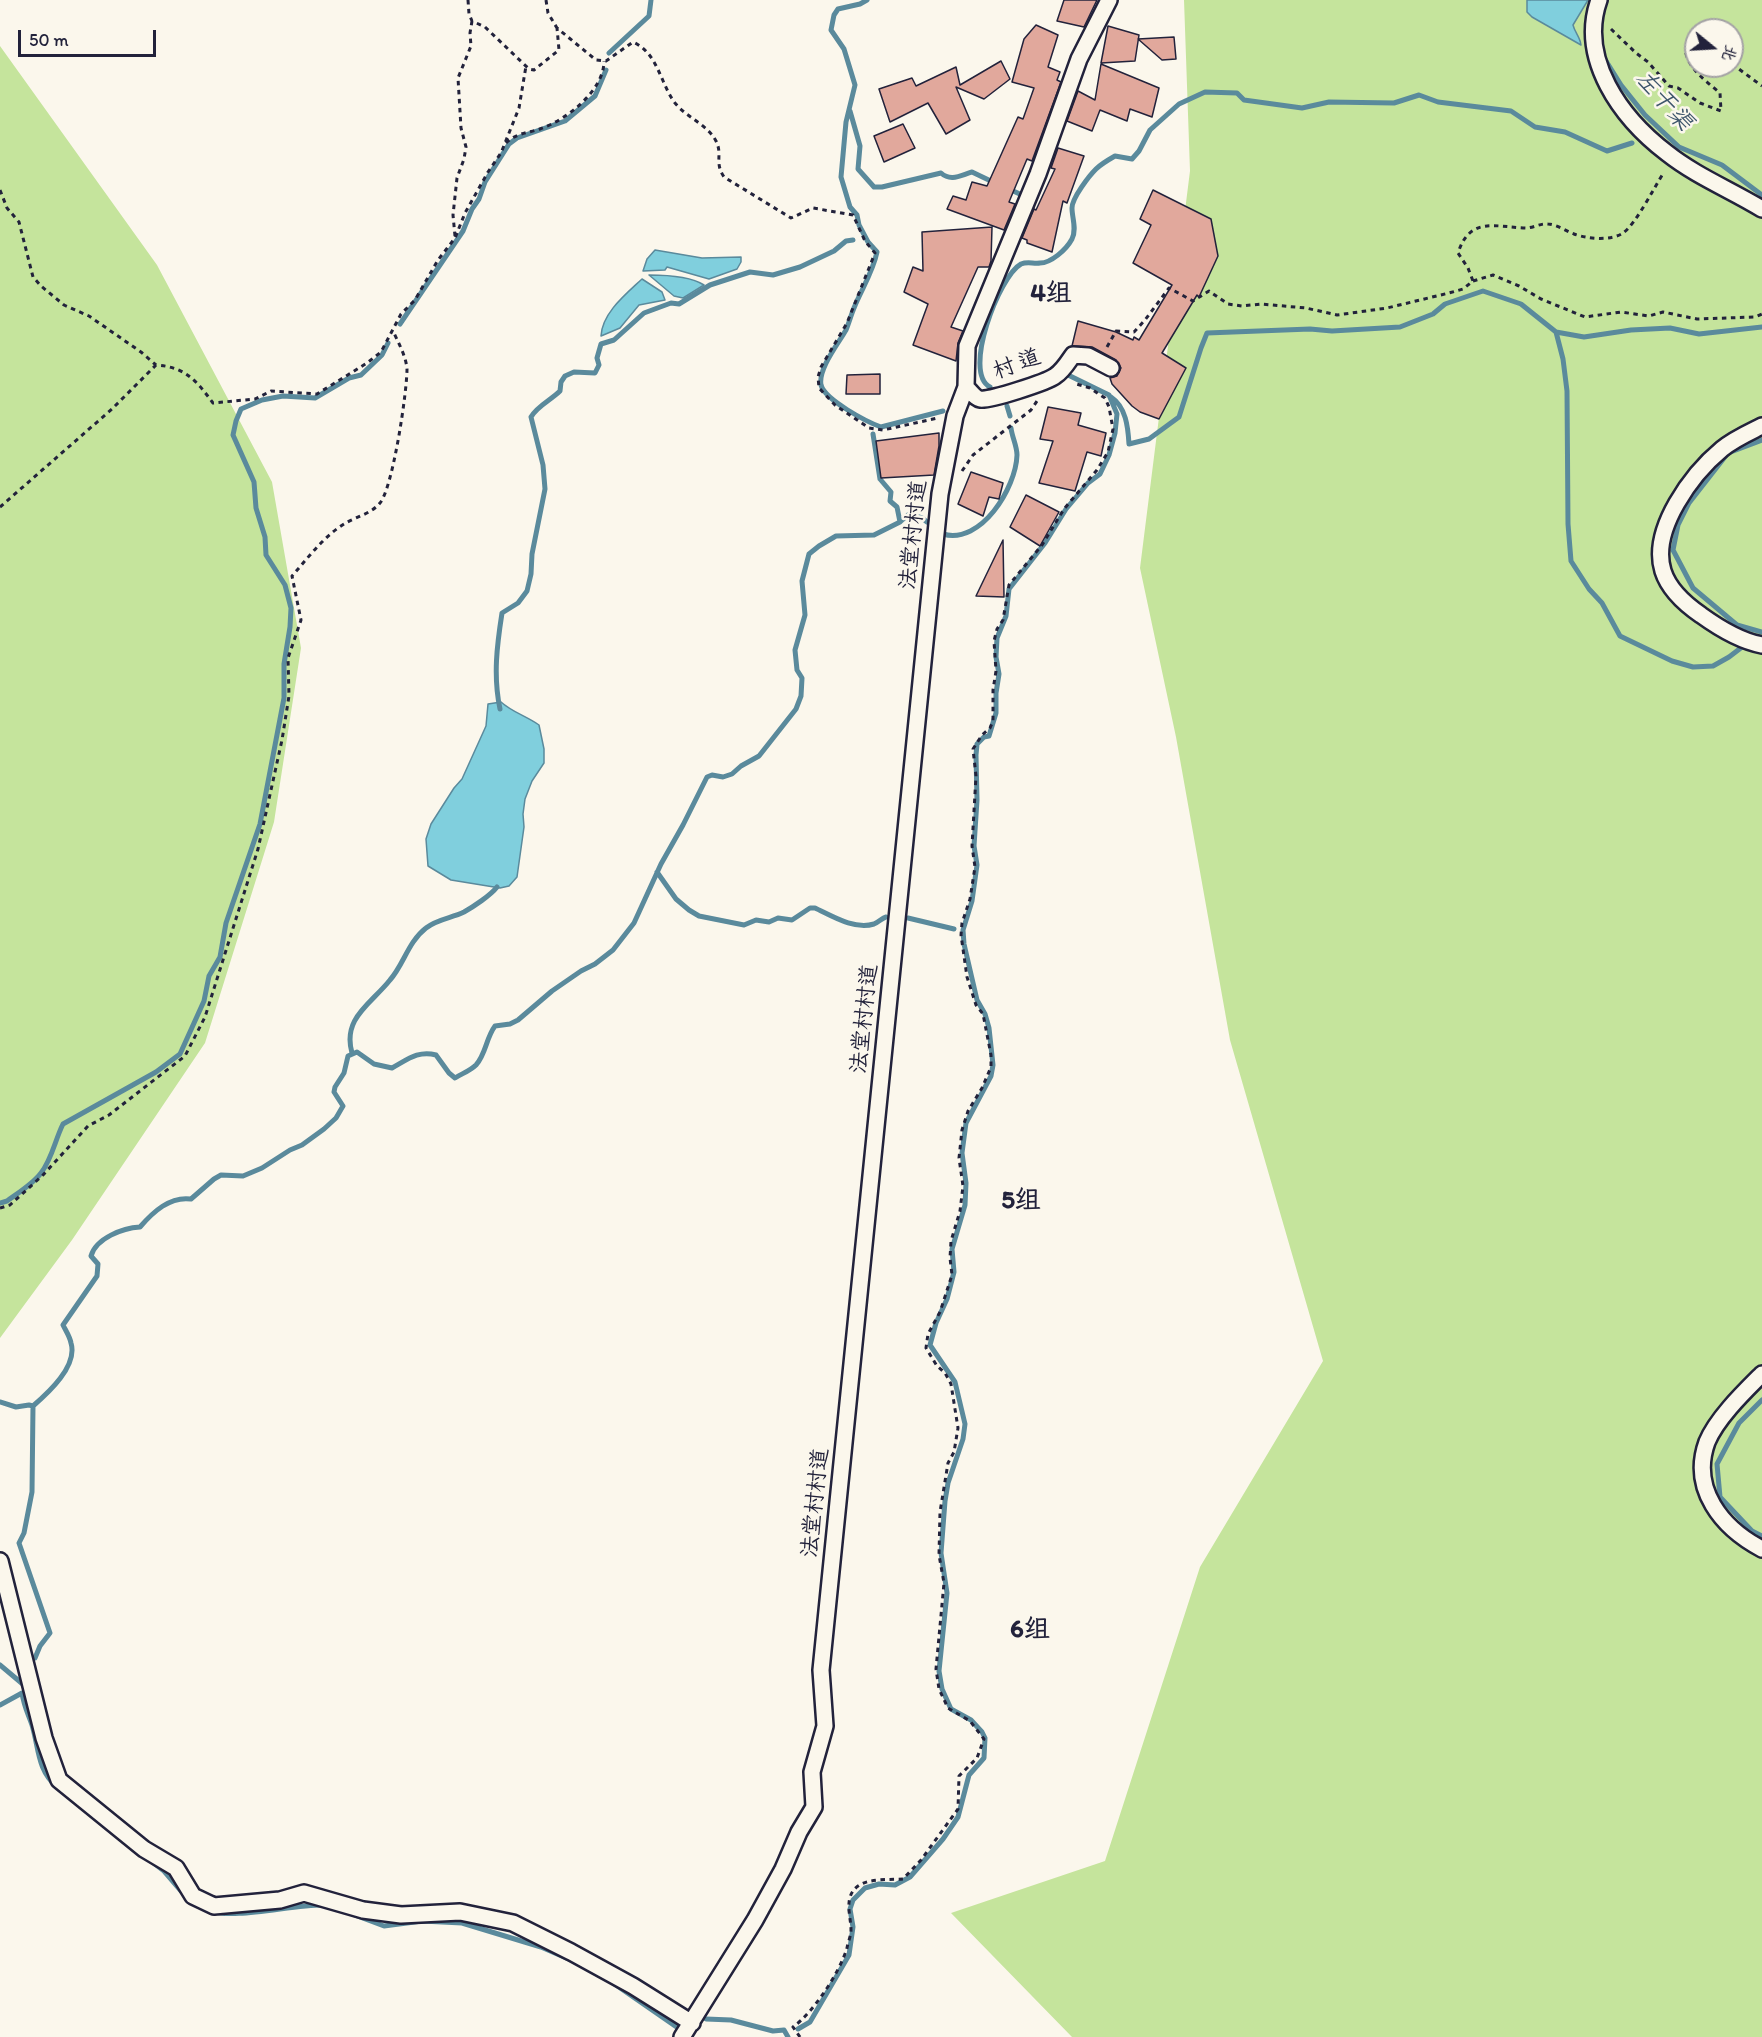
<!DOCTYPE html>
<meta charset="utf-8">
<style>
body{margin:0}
#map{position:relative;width:1762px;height:2037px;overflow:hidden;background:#fbf7ec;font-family:Itim,"LXGW WenKai TC",sans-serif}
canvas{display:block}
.north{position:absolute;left:1684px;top:18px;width:60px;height:60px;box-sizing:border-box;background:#fbf7ec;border:2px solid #a4a2a5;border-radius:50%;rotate:108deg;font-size:16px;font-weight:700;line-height:24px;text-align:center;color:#22223b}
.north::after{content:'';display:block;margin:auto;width:21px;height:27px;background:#22223b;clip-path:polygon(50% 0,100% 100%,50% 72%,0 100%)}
.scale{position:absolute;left:18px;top:30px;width:138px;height:27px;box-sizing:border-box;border:3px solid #22223b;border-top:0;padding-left:8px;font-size:18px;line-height:21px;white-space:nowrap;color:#22223b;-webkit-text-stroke:4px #fbf7ec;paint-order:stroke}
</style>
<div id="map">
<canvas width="1762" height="2037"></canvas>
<div class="north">北</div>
<div class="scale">50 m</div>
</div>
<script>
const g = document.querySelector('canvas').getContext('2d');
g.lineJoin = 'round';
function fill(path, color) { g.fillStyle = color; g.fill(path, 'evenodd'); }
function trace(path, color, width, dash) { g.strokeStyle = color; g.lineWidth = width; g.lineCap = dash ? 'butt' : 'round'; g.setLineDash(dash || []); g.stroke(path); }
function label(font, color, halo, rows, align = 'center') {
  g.font = font + ' Itim,"LXGW WenKai TC",sans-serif'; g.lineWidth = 5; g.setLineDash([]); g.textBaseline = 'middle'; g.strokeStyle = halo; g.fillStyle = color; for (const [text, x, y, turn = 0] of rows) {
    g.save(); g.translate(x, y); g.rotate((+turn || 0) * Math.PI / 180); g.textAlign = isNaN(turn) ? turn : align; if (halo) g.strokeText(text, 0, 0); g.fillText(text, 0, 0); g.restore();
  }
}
fill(new Path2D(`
 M1184 0H1762V2037H1072L951 1913 1105 1861 1200 1567 1323 1361 1230 1040 1176 737 1140 568 1190 171ZM1696 30H1732V66H1696Z
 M0 46 157 265 272 482 301 648 274 822 205 1043 72 1240 0 1338Z`), '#c5e49c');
const water = new Path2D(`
 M1527 0H1588L1573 25C1575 33 1580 37 1581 45L1532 17 1527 12Z
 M655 250 702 258 741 257V262L737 269 709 279 667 267 665 270 643 271 647 259Z
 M649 275C666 275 690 276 704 285L683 298 674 296Z
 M642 279 662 292 665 300 639 305 620 328 601 336C602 313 626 294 642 279Z
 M501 702C512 712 526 716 539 725L544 749V763L532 781 525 799 523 814 524 827 517 877 509 886 500 888 451 880 428 866 426 839 431 824 454 788 462 779 486 726 488 704Z`);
fill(water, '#80cfdd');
trace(water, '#5a8a9c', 1.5);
trace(new Path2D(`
 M867 0 860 4 838 9 834 15 831 30 844 49 855 85 846 122 841 177 850 207 857 215 859 225 868 242 877 252C873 272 861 290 854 308 851 315 849 323 846 330 838 344 818 369 821 385 825 400 867 422 881 427L943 411
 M609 53 649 16 651 0
 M1606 61 1621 85 1645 115 1679 147 1722 165 1762 195
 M850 111 860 146 858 169 874 187H882L941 173C951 182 961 175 972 172L995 183
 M1009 189 1024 196
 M400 324 463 231 472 209 479 199 485 182 509 144 517 138 565 121 595 96 606 70
 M1556 332 1584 337 1631 330 1670 328 1699 334 1762 327
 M990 387C962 373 999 276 1021 264 1028 261 1033 264 1040 263 1051 263 1066 250 1072 239 1077 229 1072 218 1072 208 1072 198 1089 176 1096 169 1101 164 1108 160 1115 156L1132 159 1139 151 1150 130 1179 104 1205 92 1237 93 1244 100 1302 108 1329 102 1394 103 1419 95 1438 102 1511 111 1535 127 1565 132 1607 151 1632 143
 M1111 397C1126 407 1128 427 1129 444L1149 439 1179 417 1201 348 1207 333 1310 329 1332 331 1400 327 1433 314 1445 304 1483 291 1521 304 1556 332 1563 359 1567 391 1568 524 1571 561 1589 589 1602 603 1620 636 1672 661 1693 667 1713 666 1729 657 1746 644
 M1007 406 1010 416
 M1762 440 1728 453 1689 503 1678 525 1673 550 1693 588 1737 625 1762 632
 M900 522 909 514 922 518 927 522
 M943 534C981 545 1016 488 1017 455 1017 446 1012 437 1011 428
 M500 709C493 676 497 645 502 613L518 603 527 591 531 574 532 554 545 489 543 465 531 417C537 406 551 400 560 391L561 382 565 376 574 372 595 373 599 365 597 358 601 344 614 340 644 313 671 303 679 304 710 285 750 272 773 275 800 267 834 251 846 241 853 240
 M657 872 676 899 689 910 699 916 744 925 756 920 769 922 778 918 792 920 810 908H815C832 916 854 930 874 924 879 922 882 918 886 917
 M908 918 954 929
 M352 1053C342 1018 371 1004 390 980 404 964 408 942 426 928 437 919 452 918 464 912 473 907 491 895 497 887
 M0 1203 7 1201C18 1193 33 1184 41 1173 52 1159 55 1140 63 1124L156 1072 180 1054 204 1001 209 976 220 957 226 923 260 824 284 698V664L290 627 291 608 285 585 266 555 265 537 256 508 254 482 233 435 236 421 241 409 262 400 283 396 315 398 349 378 361 375 382 355 388 343
 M1762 1400 1739 1423 1717 1464 1720 1497 1752 1531 1762 1536
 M0 1402 16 1407 29 1405 33 1406
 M35 1658 40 1646 50 1633 19 1543 24 1533 32 1492 33 1406C48 1393 78 1366 71 1343 70 1337 66 1331 63 1325L97 1276 98 1264 91 1256C96 1238 123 1228 140 1227 153 1212 170 1196 191 1199L214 1179 221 1175 243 1176 262 1168 290 1150 302 1145 324 1129 336 1118 343 1106 334 1092 335 1087 344 1073 348 1056 357 1052 374 1064 392 1068C407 1060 418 1050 436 1055L449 1073 455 1078C461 1074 470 1071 476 1065 486 1054 486 1038 495 1026L510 1024 518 1020 552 991 581 971 595 964 613 950 634 923 661 864 683 825 707 777 712 775 723 777 732 774 741 766 759 756 796 709 801 696 802 678 797 670 795 650 805 615 802 581 809 554 819 546 836 536 874 535 900 522 897 507 890 501 891 492 880 479 873 434
 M0 1665 25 1686
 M0 1705 22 1693C24 1707 28 1713 32 1725 39 1748 37 1770 57 1787
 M151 1861 164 1871 182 1892 187 1896
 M211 1910C229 1921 299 1903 326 1905
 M352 1914 384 1926 422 1921 462 1923 541 1947 571 1960
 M613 1983 678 2028
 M706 2019 731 2020 773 2031 784 2030 788 2037
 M798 2029 810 2022 849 1955 853 1927 850 1909 853 1900 865 1888 879 1884 895 1885 910 1877 943 1839 958 1817 969 1775 984 1758 985 1738 982 1732 971 1720 951 1709 942 1689 939 1671 947 1593 941 1553 945 1501 948 1483 963 1439 965 1424 955 1382 930 1345 936 1323 947 1299 954 1272 952 1249 965 1205 966 1183 962 1153 966 1123 991 1076 993 1065 989 1028 985 1014 977 1000 964 944 963 930 972 901 977 865 974 846 977 800 976 755 977 744 984 737 989 736 996 713V693L999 674 996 657 997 638 1006 616 1009 589 1045 543 1066 509 1088 483 1100 474 1109 455 1115 433 1117 414 1109 395 1064 373`), '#5a8a9c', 5);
const building = new Path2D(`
 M1064 0H1097L1084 27 1057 21Z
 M1036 25 1058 35 1048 67 1060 72 1057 80 1061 82 1032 161 1027 159 1009 202 1015 204 1004 230 947 209 953 196 966 200 972 182 987 186 1018 117 1023 119 1034 88 1012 82 1024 39Z
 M1108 26 1139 35 1135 61 1101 63Z
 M1174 37 1176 59 1162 60 1138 39Z
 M1001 61 1010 79 984 99 956 87 970 120 946 134 928 103 890 122 879 89 912 78 916 86 956 67 960 85Z
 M1101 64 1159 88 1152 117 1130 109 1127 121 1100 110 1092 131 1067 121 1078 91 1095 100Z
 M903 124 915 148 884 162 874 136Z
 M1058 148 1084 156 1067 203 1063 201 1052 252 1027 243V240L1022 238 1034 209 1036 210 1055 169 1051 168Z
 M1153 190 1211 219 1218 256 1199 297 1197 295 1162 353 1186 368 1159 419 1140 412 1132 406 1112 384 1110 378 1117 376 1121 368 1116 360 1092 347 1072 346 1078 321 1116 332 1133 340 1134 337 1139 340 1172 285 1133 263 1151 225 1140 219Z
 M992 227 991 261 989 267H978L951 327 963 331 958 343 956 361 913 345 928 304 904 292 913 267 923 271 922 232Z
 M880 374V394H846L847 375Z
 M1048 407 1081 413 1078 425 1106 433 1101 456 1087 452 1075 491 1039 483 1053 441 1040 439Z
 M939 433V446L934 475 881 478 876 441Z
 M971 472 1003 483 999 499 989 497 983 516 958 504Z
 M1026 495 1059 512 1040 546 1010 527Z
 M1003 540 1004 597 976 596Z`);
fill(building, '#e1a89c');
trace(building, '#22223b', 1.5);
const street = new Path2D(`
 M1599 0C1578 59 1621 118 1667 153 1696 176 1731 190 1762 209
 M966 387C970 391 975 398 980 399 989 401 1047 382 1055 376 1063 371 1068 362 1073 355L1088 356 1111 368
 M1762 426C1748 433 1734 439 1722 449 1693 473 1650 529 1663 571 1669 590 1685 604 1701 615 1719 628 1740 641 1762 645
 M1762 1374C1744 1392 1717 1418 1707 1442 1690 1489 1722 1528 1762 1549
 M0 1561 44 1738 59 1780 144 1849 176 1868 193 1896 214 1906 280 1900 304 1893 363 1910 401 1915 460 1912 513 1923 571 1952 633 1986 692 2023
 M682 2037 755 1920 783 1869 799 1832 814 1807 812 1772 825 1726 821 1670 940 494 955 416 966 387 967 346 1038 174 1079 59 1109 0`);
trace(street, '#22223b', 20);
trace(new Path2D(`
 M468 0 469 14 472 21 485 27 529 69 534 70 559 50 557 28 596 60 606 61 633 42C658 53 660 83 675 103 687 118 707 124 716 141 723 155 714 162 724 177L791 218 813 208 853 215 865 241 875 253 847 323 821 367 818 377 819 388 835 405 869 428 883 430 938 418
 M546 0 548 13 557 28
 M1611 29 1636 53 1648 62 1669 86 1678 88 1700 103 1721 111 1720 93C1705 80 1688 69 1685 49L1696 47
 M1732 64 1762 86
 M506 143C516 133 528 133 540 129 566 120 604 91 604 61
 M0 190 7 208 19 222 33 277 41 286 64 305 89 316 141 352 156 365
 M455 236 453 215 457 178 464 159 466 147 461 128 458 78 471 46 470 33 472 21
 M1473 281 1493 275 1519 286 1541 299 1585 317 1621 312 1649 316 1663 312 1697 319 1755 317 1762 314
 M1107 347 1116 331 1134 332 1145 320 1169 288 1193 301 1209 291 1228 304 1242 306 1261 304 1306 308 1337 315 1387 308 1449 293 1463 289 1473 281 1468 268 1458 253C1470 216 1495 227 1526 228 1533 228 1541 223 1548 224 1556 224 1566 231 1574 234 1587 239 1611 241 1623 233 1636 224 1655 186 1664 172
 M962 471 973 455 1031 410 1037 401
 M0 507 112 409 156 365C185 367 196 380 213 403L255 399 271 391 317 394 367 363 381 352 401 314 415 300 438 260 455 238 465 213 488 172 501 153 519 108 526 66
 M0 1208 10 1205 43 1175 88 1126 109 1115 185 1056 205 1017 258 849 282 740 289 696 288 658 301 620 292 576C308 558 323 537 344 524 355 517 371 514 380 503 393 487 407 392 407 369 406 356 398 342 393 331
 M800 2037 793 2027C813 2013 840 1972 847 1948 848 1942 851 1936 851 1930 851 1916 843 1897 858 1886 869 1878 890 1880 903 1879L921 1860 958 1809 959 1776 977 1758 984 1739 970 1721 948 1708 939 1689 936 1669 944 1583 939 1555 940 1512 948 1463 954 1452 958 1428 951 1384 945 1373 937 1366 926 1348 928 1334 940 1312 952 1275 950 1258 951 1241 960 1211 963 1186 959 1158 962 1130 968 1111 982 1088 991 1067V1055L983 1014 976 1005 967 977 961 935 962 923 970 899 975 867 972 846 976 776 973 749 982 735 990 728 993 721V690L996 671 994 641 997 629 1003 620 1009 585 1042 545 1064 509 1097 470 1108 452 1113 429 1109 407 1105 398 1090 388 1073 383`), '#22223b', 3, [4.5, 4.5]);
trace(street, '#fbf7ec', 15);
label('22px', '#22223b', '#fbf7ec', [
 ["村 道",1017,365,-20],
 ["法堂村村道",914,535,-84],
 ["法堂村村道",865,1019,-84],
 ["法堂村村道",816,1503,-84]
]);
label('italic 24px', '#3e566c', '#fbf7ec', [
 ["左干渠",1663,101,48]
]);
label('bold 26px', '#22223b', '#fbf7ec', [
 ["4组",1051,294],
 ["5组",1021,1201],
 ["6组",1030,1630]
]);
</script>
